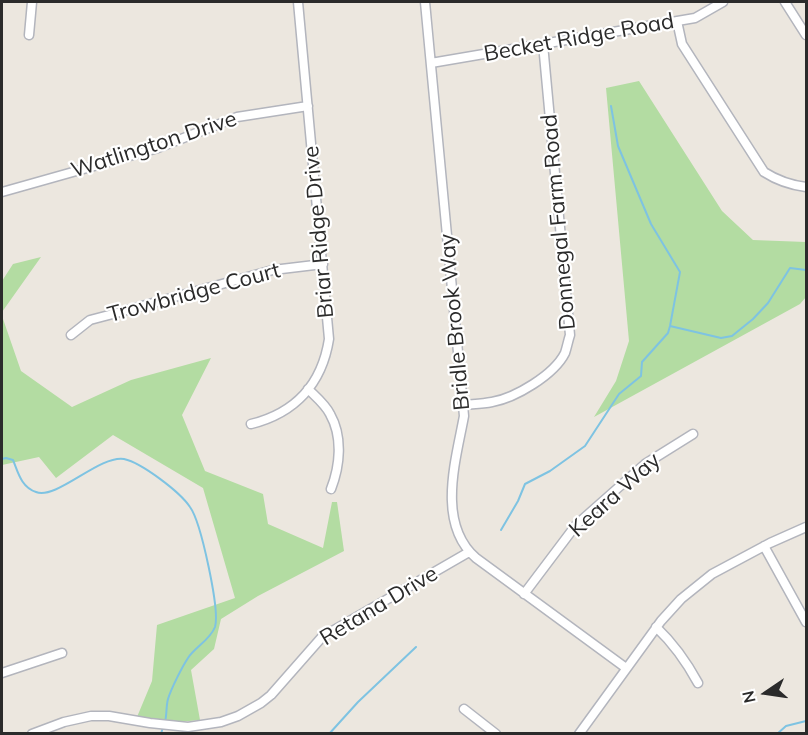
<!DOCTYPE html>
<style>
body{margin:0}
#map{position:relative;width:808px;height:735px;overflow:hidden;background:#ece7df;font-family:Mulish,sans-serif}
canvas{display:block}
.frame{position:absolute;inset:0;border:3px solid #2b2b2b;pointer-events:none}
.north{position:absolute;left:736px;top:663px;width:60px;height:60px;-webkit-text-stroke:4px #fff;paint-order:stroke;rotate:257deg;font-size:16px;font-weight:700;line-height:24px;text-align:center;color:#2b2b2b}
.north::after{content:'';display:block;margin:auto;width:21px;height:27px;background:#2b2b2b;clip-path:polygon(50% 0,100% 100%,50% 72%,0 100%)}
</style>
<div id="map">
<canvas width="808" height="735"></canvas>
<div class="frame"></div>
<div class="north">N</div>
</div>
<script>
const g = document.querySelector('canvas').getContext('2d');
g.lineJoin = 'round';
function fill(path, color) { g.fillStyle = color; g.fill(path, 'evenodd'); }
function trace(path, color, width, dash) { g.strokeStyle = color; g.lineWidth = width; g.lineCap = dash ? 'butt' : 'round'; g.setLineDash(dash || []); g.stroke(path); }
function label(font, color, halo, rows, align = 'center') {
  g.font = font + ' Mulish,sans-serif'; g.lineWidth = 4.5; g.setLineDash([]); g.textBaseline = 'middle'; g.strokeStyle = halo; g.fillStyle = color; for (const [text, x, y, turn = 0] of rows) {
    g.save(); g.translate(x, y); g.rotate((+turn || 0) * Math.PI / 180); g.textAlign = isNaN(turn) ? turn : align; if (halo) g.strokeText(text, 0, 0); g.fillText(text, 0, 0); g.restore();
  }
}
fill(new Path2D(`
 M639 81 722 211 753 240 806 242V297L800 304 594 417 616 381 629 341 606 88Z
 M41 257 2 312V281L13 264Z
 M2 316 21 371 72 407 131 380 211 358 182 415 205 471 263 494 268 524 323 548 332 502H337L344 551 258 596 221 619 214 649 191 670 200 720 178 722 137 717 152 681 157 625 235 598 203 488 113 435 56 478 39 457 2 465Z`), '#b3dca2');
trace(new Path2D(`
 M670 326 721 338 732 336 753 319 768 303 790 268 806 270
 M2 459 6 458 13 460C18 472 21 487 36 492 57 500 99 455 124 459 142 463 180 492 190 507 201 522 220 610 215 627 210 640 195 647 188 658 182 667 171 689 168 699 166 706 167 714 165 722
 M501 530 518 501 525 484 550 471 585 446 619 394 641 376 642 362 668 333 670 326 680 272 651 224 618 146 611 106
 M161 734 163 727
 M329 734 358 702 416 647
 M777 734 786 726 806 721`), '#7ec3e2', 2);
const street = new Path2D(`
 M425 2 464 416C456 460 436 523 476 558L626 668
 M785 2 806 35
 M677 21 682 44 764 172C778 181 790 185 806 187
 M29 35 32 2
 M431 63 695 18 723 2
 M2 192 158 148 237 117 308 106
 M71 335 90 320 109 315 273 270 323 264
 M308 389C316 397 325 404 330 414 343 437 340 466 331 489
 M463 405C473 404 482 404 492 402 515 398 554 375 565 353 567 347 568 341 570 335L543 44
 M251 424C295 413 322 384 329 339L298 2
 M764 546 806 622
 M524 594 576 525 645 464 693 434
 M656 627C674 644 686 661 698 683
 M2 673 62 653
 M464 709 496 734
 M32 734 64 722 91 716H109L150 723 188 727 221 722 238 716 261 703 271 695 322 637 469 552
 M579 734 661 621 681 599 712 574 770 543 806 527`);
trace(street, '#b3b5bd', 11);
trace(street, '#fff', 8);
label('22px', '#2b2b2b', '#fff', [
 ["Becket Ridge Road",579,38,-10],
 ["Watlington Drive",154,145,-18],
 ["Donnegal Farm Road",559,222,-95],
 ["Briar Ridge Drive",319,232,-95],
 ["Trowbridge Court",194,293,-15],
 ["Bridle Brook Way",455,322,-95],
 ["Keara Way",615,495,-42],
 ["Retana Drive",379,606,-31]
]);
</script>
